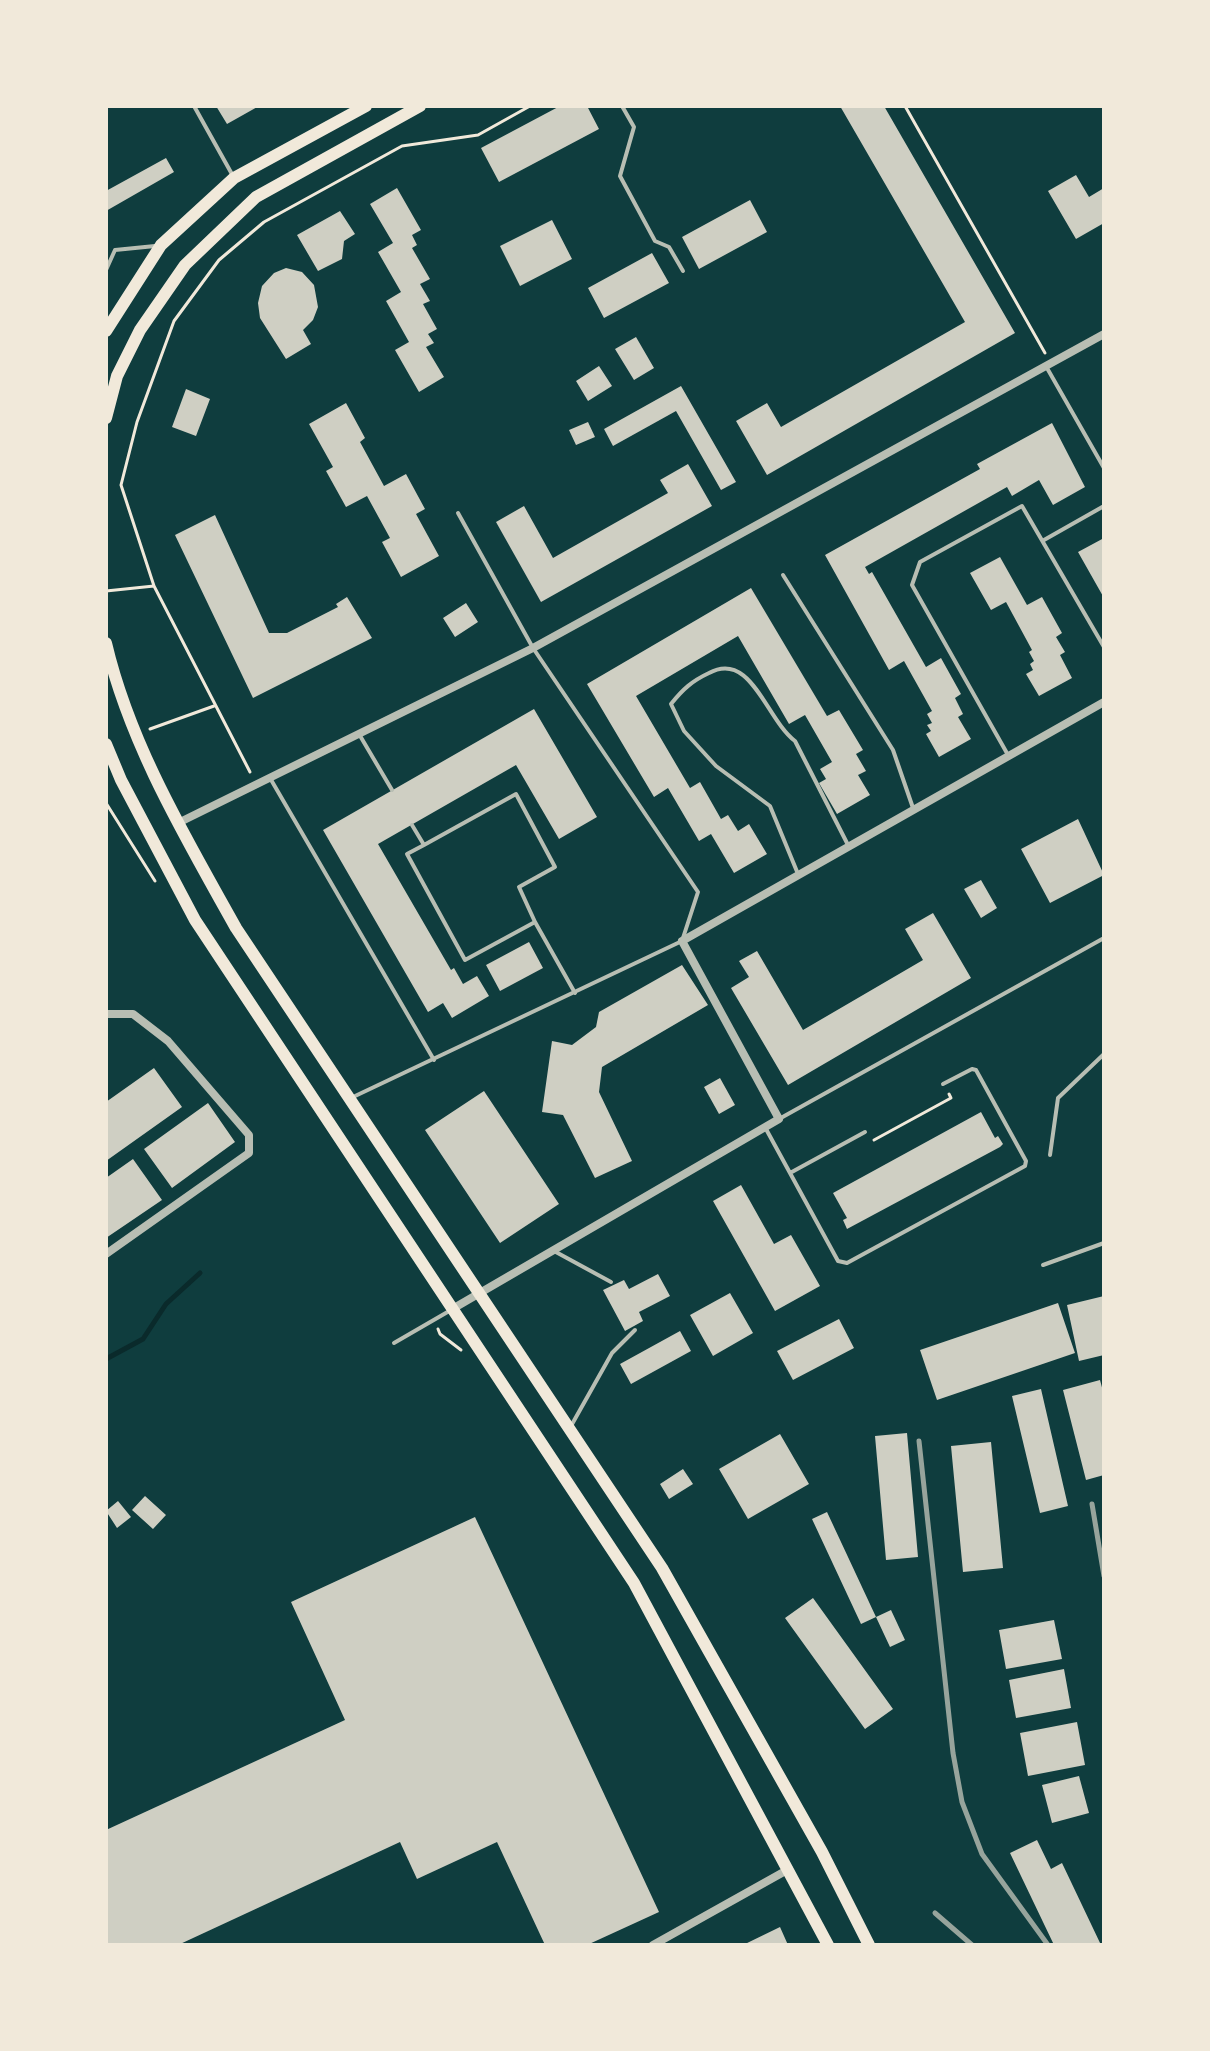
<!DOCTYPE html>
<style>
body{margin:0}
#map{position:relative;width:1210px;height:2051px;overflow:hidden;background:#0f3d3e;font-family:"Exo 2",sans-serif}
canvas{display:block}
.frame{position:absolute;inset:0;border:108px solid #f1e9da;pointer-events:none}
</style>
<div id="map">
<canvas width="1210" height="2051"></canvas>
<div class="frame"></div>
</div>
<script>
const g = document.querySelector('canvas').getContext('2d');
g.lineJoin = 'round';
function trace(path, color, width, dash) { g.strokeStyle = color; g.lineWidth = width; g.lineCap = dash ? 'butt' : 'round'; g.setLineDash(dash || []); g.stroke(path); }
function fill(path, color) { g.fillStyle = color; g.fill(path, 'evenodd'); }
trace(new Path2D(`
 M106 1359 143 1339 166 1304 200 1273`), '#0a2a2b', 5);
fill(new Path2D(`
 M216 106H259L227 124Z
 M560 106H587L599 129 499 182 481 148Z
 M840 106H884L1015 333 767 475 736 421 767 403 781 427 965 322Z
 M166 158 174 172 106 211V191Z
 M1076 175 1089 197 1104 188V223L1076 239 1048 191Z
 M397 188 421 230 412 235 417 245 412 248 430 279 420 284 430 301 423 304 437 329 428 334 434 343 426 347 444 377 419 392 395 350 409 342 386 301 401 292 378 252 393 243 370 204Z
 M750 200 767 232 699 269 682 237Z
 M340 211 355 234 344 241 342 259 318 271 297 235Z
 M552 220 572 259 520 286 500 246Z
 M652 253 669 283 604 318 588 288Z
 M286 268 302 272 314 285 318 307 313 320 303 330 311 344 286 359 260 318 258 303 262 286 274 273Z
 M636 337 654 368 634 380 615 349Z
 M599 366 612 386 588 401 576 381Z
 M681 386 736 482 721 490 676 411 613 446 604 429Z
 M186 389 210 399 196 436 172 427Z
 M346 403 365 438 360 442 384 486 406 474 425 509 416 514 439 556 401 577 382 542 390 538 367 496 346 507 326 471 333 467 309 424Z
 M588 422 595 437 576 445 569 430Z
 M1052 423 1085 487 1053 505 1039 480 1012 496 1007 487 865 567 869 574 872 572 926 667 941 658 961 694 955 698 963 714 958 717 971 739 939 757 926 734 931 731 927 725 932 723 927 714 932 711 904 661 889 670 825 555 980 469 977 464Z
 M688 464 712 506 541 602 496 522 524 506 553 558 668 493 660 480Z
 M215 515 269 633H287L338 607 336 604 347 597 372 638 253 698 175 535Z
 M1104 538V598L1078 552Z
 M1000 557 1027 605 1042 597 1062 633 1056 637 1065 652 1060 655 1072 678 1039 696 1026 674 1033 670 1030 664 1034 661 1029 652 1032 650 1006 602 991 610 970 573Z
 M751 588 827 716 839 710 863 750 856 754 866 771 858 775 870 795 837 814 819 783 826 779 820 769 832 762 805 715 789 724 738 636 636 696 690 788 700 782 721 819 728 815 738 831 749 824 767 854 734 873 711 834 699 841 668 788 654 797 587 684Z
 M466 603 478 622 455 637 443 618Z
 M534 709 597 817 559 839 516 765 378 844 451 970 454 968 463 984 477 976 489 996 452 1018 443 1003 428 1012 323 830Z
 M1078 819 1104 875 1050 903 1021 849Z
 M981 880 997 908 981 918 964 889Z
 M933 913 971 978 788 1085 731 988 749 977 739 961 757 951 803 1030 923 960 905 929Z
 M529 942 543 968 500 991 486 965Z
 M682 965 708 1005 602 1067 599 1092 632 1161 595 1178 563 1115 542 1112 552 1041 572 1045 596 1027 599 1012Z
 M154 1068 182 1107 106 1161V1102Z
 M720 1078 735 1105 719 1114 704 1087Z
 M484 1091 559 1204 500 1243 425 1130Z
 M208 1103 235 1142 172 1188 144 1149Z
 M981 1112 995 1138 998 1136 1003 1144 1000 1147 847 1229 843 1220 847 1218 833 1193Z
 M133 1159 162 1200 106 1238V1178Z
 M741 1185 774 1244 791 1235 820 1286 775 1311 713 1201Z
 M658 1274 670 1296 639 1312 643 1321 625 1331 603 1290 624 1280 629 1289Z
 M730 1293 753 1333 713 1356 690 1315Z
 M1104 1296V1355L1079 1361 1067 1305Z
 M1058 1303 1075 1353 937 1400 920 1350Z
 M839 1319 854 1348 793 1380 777 1351Z
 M680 1331 691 1351 631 1384 620 1364Z
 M1100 1380 1104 1395V1475L1086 1480 1063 1390Z
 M1041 1389 1068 1506 1040 1513 1012 1396Z
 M907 1433 918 1557 886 1560 875 1436Z
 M780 1434 809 1484 748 1519 719 1469Z
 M991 1442 1003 1568 963 1572 951 1446Z
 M683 1469 693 1484 669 1499 660 1484Z
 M145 1496 166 1515 153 1529 132 1510Z
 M118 1501 131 1517 117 1528 106 1511Z
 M827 1512 876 1617 891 1610 905 1640 890 1647 876 1617 861 1624 812 1519Z
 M475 1517 659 1912 587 1945H545L497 1842 417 1879 400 1842 178 1945H106V1830L345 1720 291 1602Z
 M813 1598 893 1709 865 1729 785 1618Z
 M1054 1620 1062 1659 1006 1669 999 1630Z
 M1064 1669 1071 1708 1016 1718 1009 1680Z
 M1077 1722 1085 1765 1028 1776 1020 1733Z
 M1079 1776 1089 1813 1052 1823 1042 1785Z
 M1037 1840 1051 1869 1062 1863 1101 1945H1054L1010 1853Z
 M780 1927 788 1945H743Z`), '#cfcfc3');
trace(new Path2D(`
 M905 106 1045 353
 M106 591 154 586
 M150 729 214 706
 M250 772 154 586 121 485 137 422 174 321 219 260 264 222 402 146 478 135 530 106
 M106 803 155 881
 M874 1140 951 1098 949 1094
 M438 1329 440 1334 461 1350`), '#f1e9da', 3);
trace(new Path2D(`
 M194 106 233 176
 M622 106 634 127 620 176 655 241 669 247 683 271
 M106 270 115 250 155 246
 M1047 368 1104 468
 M1044 540 1104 506
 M783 575 893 750 913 808
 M359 734 392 790
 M1008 755 912 585 920 562 1022 506 1104 647
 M270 778 434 1060
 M412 825 424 845 407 854 465 960 535 922 575 993
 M424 845 516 794 555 867 519 887 535 922
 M798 874 770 806 716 766 684 731 671 704C683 689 692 681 709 673 751 650 766 719 795 741L848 845
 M353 1097 682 941 698 892 533 648 458 513
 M779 1119 1104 938
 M766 1129 838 1261 847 1263 1025 1166 1026 1161 976 1070 972 1069 943 1084
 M1050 1155 1058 1098 1104 1054
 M790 1173 865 1132
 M554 1251 611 1282
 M1043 1265 1104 1243
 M394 1343 451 1310
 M571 1426 612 1353 635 1330`), '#b8beb3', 4);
trace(new Path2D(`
 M178 823 533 648 1104 334
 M106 1014H133L168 1041 249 1135V1153L106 1254
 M454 1308 779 1119 682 941 1104 702
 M653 1945 789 1869`), '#b8beb3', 8);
trace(new Path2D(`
 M106 331 161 245 234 178 366 106
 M106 418 117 376 140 330 185 265 256 197 420 106
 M106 643C130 745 186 838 236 928L662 1568 822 1852 869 1945
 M106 744 121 780 195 920 634 1583 828 1945`), '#f1e9da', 12);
trace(new Path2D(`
 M919 1441 953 1753 962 1802 982 1854 1048 1945
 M1092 1504 1104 1576
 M935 1913 972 1945`), '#97a49c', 5);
</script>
